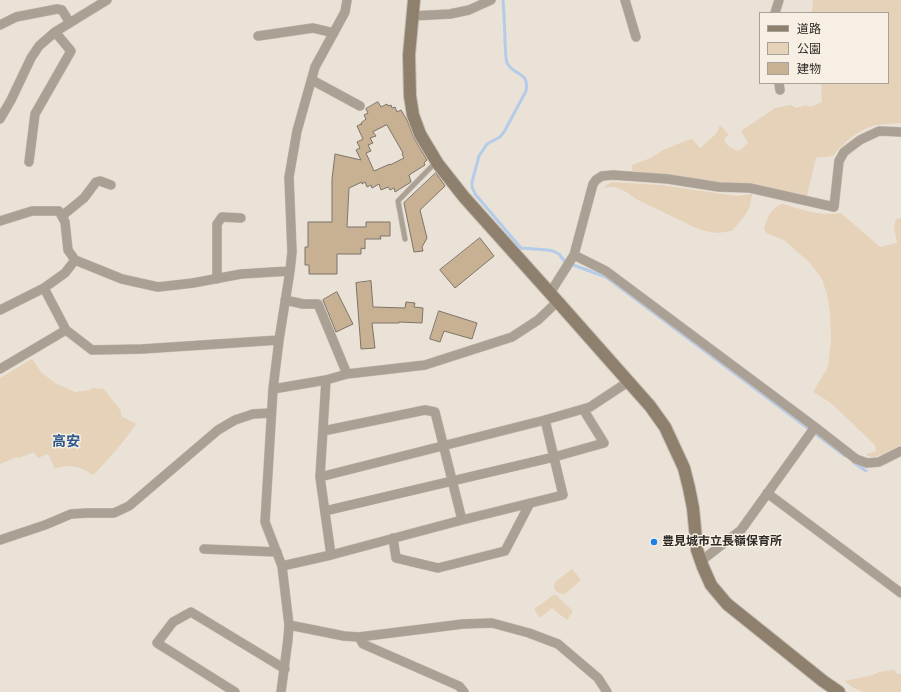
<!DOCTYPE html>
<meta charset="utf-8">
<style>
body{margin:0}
#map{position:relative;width:901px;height:692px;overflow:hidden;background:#eae2d7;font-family:"Noto Sans","Noto Sans JP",sans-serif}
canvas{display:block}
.legend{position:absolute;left:759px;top:12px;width:130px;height:72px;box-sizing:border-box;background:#f8efe4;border:1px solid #a6a098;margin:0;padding:5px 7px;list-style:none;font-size:12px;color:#2c2925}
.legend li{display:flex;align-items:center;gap:8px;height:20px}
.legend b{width:20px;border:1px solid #a6a098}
</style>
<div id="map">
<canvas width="901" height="692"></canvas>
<ul class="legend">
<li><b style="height:5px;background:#8e806c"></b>道路</li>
<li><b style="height:11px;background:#e5d2b8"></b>公園</li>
<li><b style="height:11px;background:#c7b192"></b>建物</li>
</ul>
</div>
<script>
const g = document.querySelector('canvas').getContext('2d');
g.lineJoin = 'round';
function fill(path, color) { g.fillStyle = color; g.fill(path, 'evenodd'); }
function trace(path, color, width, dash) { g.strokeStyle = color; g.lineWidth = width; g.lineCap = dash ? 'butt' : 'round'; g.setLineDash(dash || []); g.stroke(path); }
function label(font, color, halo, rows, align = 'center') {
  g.font = font + ' "Noto Sans","Noto Sans JP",sans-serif'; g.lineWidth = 3; g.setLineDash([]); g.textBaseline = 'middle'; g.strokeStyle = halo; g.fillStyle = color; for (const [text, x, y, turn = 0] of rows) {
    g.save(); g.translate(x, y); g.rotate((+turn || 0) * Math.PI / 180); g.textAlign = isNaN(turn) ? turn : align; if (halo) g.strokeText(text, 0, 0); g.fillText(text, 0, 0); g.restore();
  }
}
fill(new Path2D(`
 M813 0H901V123C893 124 884 124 876 125 859 129 844 142 833 156L816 158 807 196 752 183H729L717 182 632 171V165L651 158 663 150 688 140 692 139 700 148 716 134 720 125 729 135 724 139C726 146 732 149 739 151L748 143 741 131 775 108 791 105 796 108 806 105 810 107 822 102 821 83H888V13H812Z
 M612 182 661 185 737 196 752 194 750 206 744 217 732 231 717 233 705 231 696 228 636 199C629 194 621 187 612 187 609 187 606 188 603 188L608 184Z
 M782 204C801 209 821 217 841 213L880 247 897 243 894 227 896 219 901 218V445L881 455 874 457 867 456V454L869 453 874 452 876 450 875 445 831 403 813 392 828 367 831 340 830 313 827 294 822 279 810 263 784 240 766 233 764 229C768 217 769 210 782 204Z
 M32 359 42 373 55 383 75 392 90 390 92 388 104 389 121 411V416L136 424C123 443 109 459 93 475 80 467 70 463 55 469L48 454 38 458 34 452 19 458 17 457 0 464V378Z
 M572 569 581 580 565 594C557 594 552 590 555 582Z
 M555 594 573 611 567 620 552 608 540 618 534 609Z
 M894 670 897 674H901V692H863L852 687 844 681 873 675 879 672Z`), '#e5d2b8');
trace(new Path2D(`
 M503 0C504 15 505 29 505 44 506 50 505 57 507 63 514 76 530 72 526 91L504 132 500 137 487 144 479 156 472 182V187L475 194 521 248 548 250 553 251 559 254 565 262 606 277 845 456
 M853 462 866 471`), '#b4ccea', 3);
const building = new Path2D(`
 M378 102 381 107 387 104 388 106 391 105 392 108 395 107 397 112 401 110 407 120 414 138 427 160 424 163 425 165 409 175 411 182 395 192 394 188 390 190 388 187 381 190 379 184 372 188 371 185 367 187 365 182 362 184V182L349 188 347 227H366V222H390V236H380L381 239H365V249L361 248V254H337V274H309V265H305V247H308V222H332V179L335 154 361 160 356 150 360 148 357 142 363 139 357 126 361 124 362 125 361 123 366 119 364 115 368 113 366 109ZM387 125 403 153 402 154 404 158 390 165V164L374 171 366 153 371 151 368 145 373 143 370 138 376 136 373 132Z
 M436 173 445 186 420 210 427 238 422 247 423 251 414 252 404 203Z
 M480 238 494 256 455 288 440 270Z
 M371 281 373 307 405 308 406 302 415 303 414 307 423 308 422 323 399 322V323H372L375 348 361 349 356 283Z
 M337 292 353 324 336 332 325 305 323 300Z
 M439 311 477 323 472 339 444 331 440 342 430 339Z`);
fill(building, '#c7b192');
trace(building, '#7c746a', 1);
const lane = new Path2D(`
 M405 239 398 201 435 163`);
const street = new Path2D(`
 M625 0 636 37
 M775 13 779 0
 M412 16 450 14 469 10 491 0
 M0 25 16 17 57 9 62 10 70 23
 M258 36 313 28 334 33
 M312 80 360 106
 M779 83 780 90
 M0 119 11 100 31 58 39 46 55 32 107 0
 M29 162 35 114 71 51 55 32
 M62 216 84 198 96 182 100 181 111 185
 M0 221 32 211H59L65 222 68 250 75 260 122 279 158 287 193 283 241 274 290 271
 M574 255 606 271 815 427 856 459 867 463 879 462 901 451
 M217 279V224L222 217 241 218
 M44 288 65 273 75 260
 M550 293 574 255 593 184 596 180 602 176 613 175 668 179 719 187 750 188 834 207 839 161 844 152 860 140 879 131 901 132
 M285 300 303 304H318L347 374
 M0 310 44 288 66 330 0 369
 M66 330 92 350 142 349 279 340
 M326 380 320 477 331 555
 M273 389 326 380 347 374 425 365 512 337 538 320 558 301
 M323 431 425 410 435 412 462 520
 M320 477 545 420 590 407 628 382
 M767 493 901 593
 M325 511 554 457 604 443 583 409
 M393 538 396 558 438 568 505 551 530 503
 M0 540 45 525 71 514 87 513H114L129 506 218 430 235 420 253 414 271 413
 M204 549 277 552
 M701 561 741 530 815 427
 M282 566 331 555 462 520 563 495 545 420
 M289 625 344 636 359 637 463 624 492 623 529 633 558 644 598 678 607 692
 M359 637 363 644 459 686 464 692
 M235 692 157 643 173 622 191 612 285 669
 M281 692 288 639 289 625 282 566 265 522 273 389 279 340 290 271 292 252 289 177 297 131 315 67 345 12 347 0`);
const secondary = new Path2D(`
 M414 0 409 55 410 96 413 115 420 134 438 164 464 197 550 293 650 406 665 427 684 468 689 488 693 508 697 550 703 567 711 585 727 604 823 681 839 692`);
trace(lane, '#c4bdb3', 6);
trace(street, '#c4bdb3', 10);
trace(secondary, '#c4bdb3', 14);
trace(lane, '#aaa093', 4.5);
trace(street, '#aaa093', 9);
trace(secondary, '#8e806c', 12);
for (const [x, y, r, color] of [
 [654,542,4,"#1d7fe8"]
]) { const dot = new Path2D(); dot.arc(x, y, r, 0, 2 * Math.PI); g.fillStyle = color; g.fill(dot); trace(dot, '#f8efe4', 1.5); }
label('bold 12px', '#2c2925', '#f8efe4', [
 ["豊見城市立長嶺保育所",662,542]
], 'left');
label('bold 14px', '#2c588d', '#f8efe4', [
 ["高安",66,442]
]);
</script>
